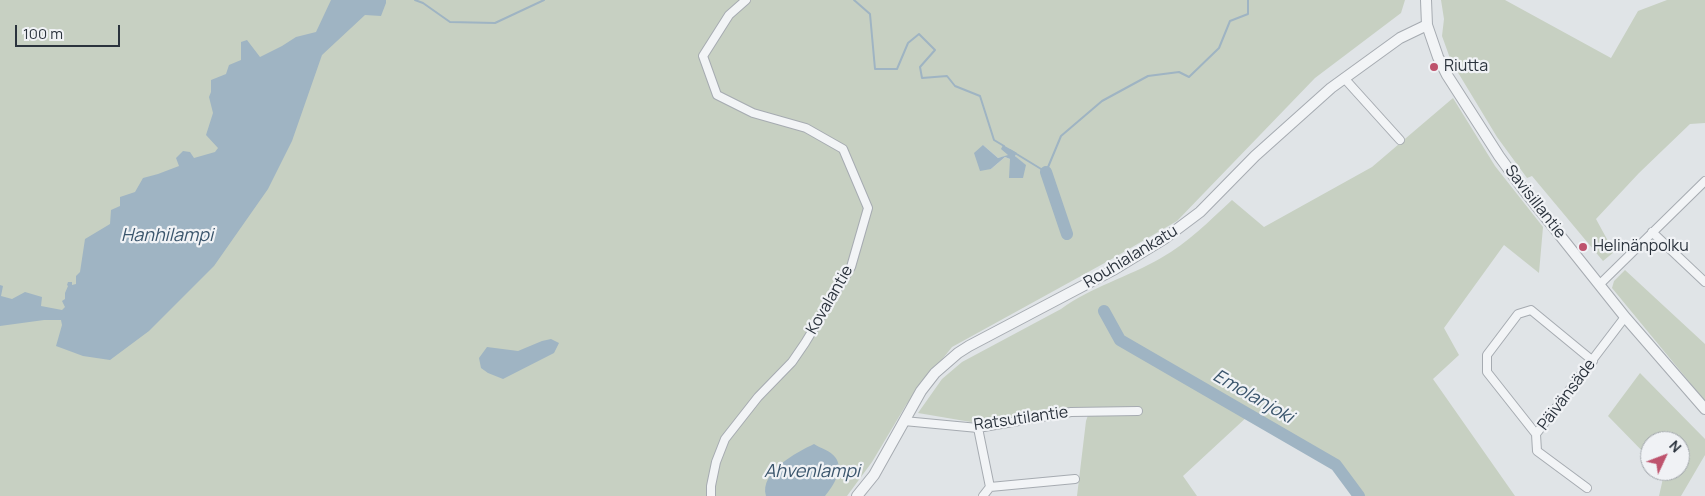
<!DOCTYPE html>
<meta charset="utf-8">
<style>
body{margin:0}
#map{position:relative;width:1705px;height:496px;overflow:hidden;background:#e0e4e7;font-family:Manrope,sans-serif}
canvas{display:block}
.north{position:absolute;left:1640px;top:431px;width:50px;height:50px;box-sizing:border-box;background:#f0f2f5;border:1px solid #a1a6ab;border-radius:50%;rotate:47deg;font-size:14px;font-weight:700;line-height:20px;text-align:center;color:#2b333d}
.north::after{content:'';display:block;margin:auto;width:18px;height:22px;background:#be536d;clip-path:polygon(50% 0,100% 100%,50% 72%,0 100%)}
.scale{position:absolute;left:15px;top:25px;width:105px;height:22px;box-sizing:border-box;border:2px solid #2b333d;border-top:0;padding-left:6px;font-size:15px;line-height:18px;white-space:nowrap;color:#2b333d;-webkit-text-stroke:4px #f0f2f5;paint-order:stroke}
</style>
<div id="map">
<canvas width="1705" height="496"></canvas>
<div class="north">N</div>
<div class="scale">100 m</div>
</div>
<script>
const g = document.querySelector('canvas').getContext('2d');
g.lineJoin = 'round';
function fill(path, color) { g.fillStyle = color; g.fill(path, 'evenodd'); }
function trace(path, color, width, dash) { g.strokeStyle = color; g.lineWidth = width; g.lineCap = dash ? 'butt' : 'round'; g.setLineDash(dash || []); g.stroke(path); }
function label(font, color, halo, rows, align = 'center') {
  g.font = font + ' Manrope,sans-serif'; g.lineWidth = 4.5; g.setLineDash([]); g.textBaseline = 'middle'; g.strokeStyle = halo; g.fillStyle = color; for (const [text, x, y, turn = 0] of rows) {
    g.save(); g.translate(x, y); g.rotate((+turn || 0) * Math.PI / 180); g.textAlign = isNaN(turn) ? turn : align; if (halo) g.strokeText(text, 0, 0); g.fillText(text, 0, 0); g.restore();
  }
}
fill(new Path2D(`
 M0 0H1405L1401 13 1315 78 1177 221 1110 260 952 347 906 405 872 462 847 496H0ZM983 145 998 158 1016 154 1015 156 1025 165 1005 157 991 169Z
 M1441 0H1505L1611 58 1638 11 1667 0H1705V123L1690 124 1639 173 1596 219 1614 252 1603 261 1532 176 1527 178 1497 137 1451 61 1442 36 1444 19Z
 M1453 98 1495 166 1543 227 1539 273 1504 245 1444 328 1459 355 1433 379 1515 496H1359L1336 465 1249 415 1183 476 1197 496H1077L1086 421 1089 412 971 422 918 413 942 379 962 362 1061 309C1091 287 1128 277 1161 258 1188 243 1209 221 1232 200L1264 227 1372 167Z
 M1625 270 1705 344V401L1612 288 1614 281Z
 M1640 373 1705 439V455L1681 496H1659L1664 474 1661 471H1680V441H1650V459L1608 416Z`), '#c7d0c2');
fill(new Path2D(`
 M331 0H386V3L381 16 365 15 322 55 292 141 268 189 214 266 149 331 110 360 83 356 56 346 62 325 61 320H44L0 326V285L3 286 1 296 12 299 25 292 42 297 41 306 62 310 65 307 62 301 65 299V293L68 286 67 285 68 282H72V285L76 284V276L80 272 85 239 110 224 111 210 120 206V197L135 192 143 178 158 174 179 166 176 158 183 151 190 152 194 158 215 152 218 148 206 135 213 113 209 97 211 92V80L226 74 229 65 241 60V42L247 40 260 57 282 46 296 37 316 32Z
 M983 145 998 158 1008 155 1001 149 1003 145 1017 153 1015 156 1026 165 1023 178H1009L1010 159 1005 157 991 169 980 171 974 153Z
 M551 339 559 343 554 353 503 379 488 373 481 368 479 358 487 347 518 351 542 341Z
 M814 444C820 448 831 451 835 457 845 469 833 486 825 496H766C759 472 797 452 814 444Z`), '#9fb4c3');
trace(new Path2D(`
 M415 0 423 3 450 22 495 23 544 0
 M854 0 870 14 875 69H897L908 43 919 34 935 50 920 67 922 78 947 76 955 86 980 96 994 140 1004 146
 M1010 150 1046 172 1061 136 1102 101 1148 76 1179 72 1189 77 1219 48 1230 21 1248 14V0`), '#9fb4c3', 2);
trace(new Path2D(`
 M1046 172 1067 234
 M1104 311 1120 340 1336 465 1359 496`), '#9fb4c3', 12);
const minor = new Path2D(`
 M1344 78 1400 140
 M1652 232 1705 282
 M1600 284 1705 181
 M904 421 978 428 1071 412 1138 411
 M978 428 990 487 983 496
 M1536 434 1487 372V355L1518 314 1531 310 1593 361
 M990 487 1075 479
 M1587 488 1537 451 1536 434 1625 317
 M711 496V486L716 462 725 439 758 397 792 362 805 343 851 267 868 208 843 149 806 128 753 113 717 95 703 56 729 15 746 0`);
const tertiary = new Path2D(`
 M1426 0 1427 25 1438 57 1447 75 1499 156 1523 189 1625 317 1705 409
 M857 496 874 475 921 391 935 373 958 353 969 346 1115 269 1164 239 1200 212 1255 156 1331 88 1400 38 1427 25`);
trace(minor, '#a6abb1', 10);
trace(tertiary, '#a6abb1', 12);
trace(minor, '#f2f4f6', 8);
trace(tertiary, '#f2f4f6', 10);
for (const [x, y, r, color] of [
 [1434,67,5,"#be536d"],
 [1583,247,5,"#be536d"]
]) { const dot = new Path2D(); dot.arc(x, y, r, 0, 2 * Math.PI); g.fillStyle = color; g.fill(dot); trace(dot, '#f0f2f5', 2); }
label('16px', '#2b333d', '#f0f2f5', [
 ["Riutta",1444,67],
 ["Helinänpolku",1593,247]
], 'left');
label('16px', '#2b333d', '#f0f2f5', [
 ["Savisillantie",1535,202,52],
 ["Rouhialankatu",1131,257,-31],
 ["Kovalantie",830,300,-60],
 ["Päivänsäde",1567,395,-53],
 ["Ratsutilantie",1021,419,-8]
]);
label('italic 18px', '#3a556c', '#f0f2f5', [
 ["Hanhilampi",167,236],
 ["Emolanjoki",1253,397,30],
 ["Ahvenlampi",812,472]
]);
</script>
